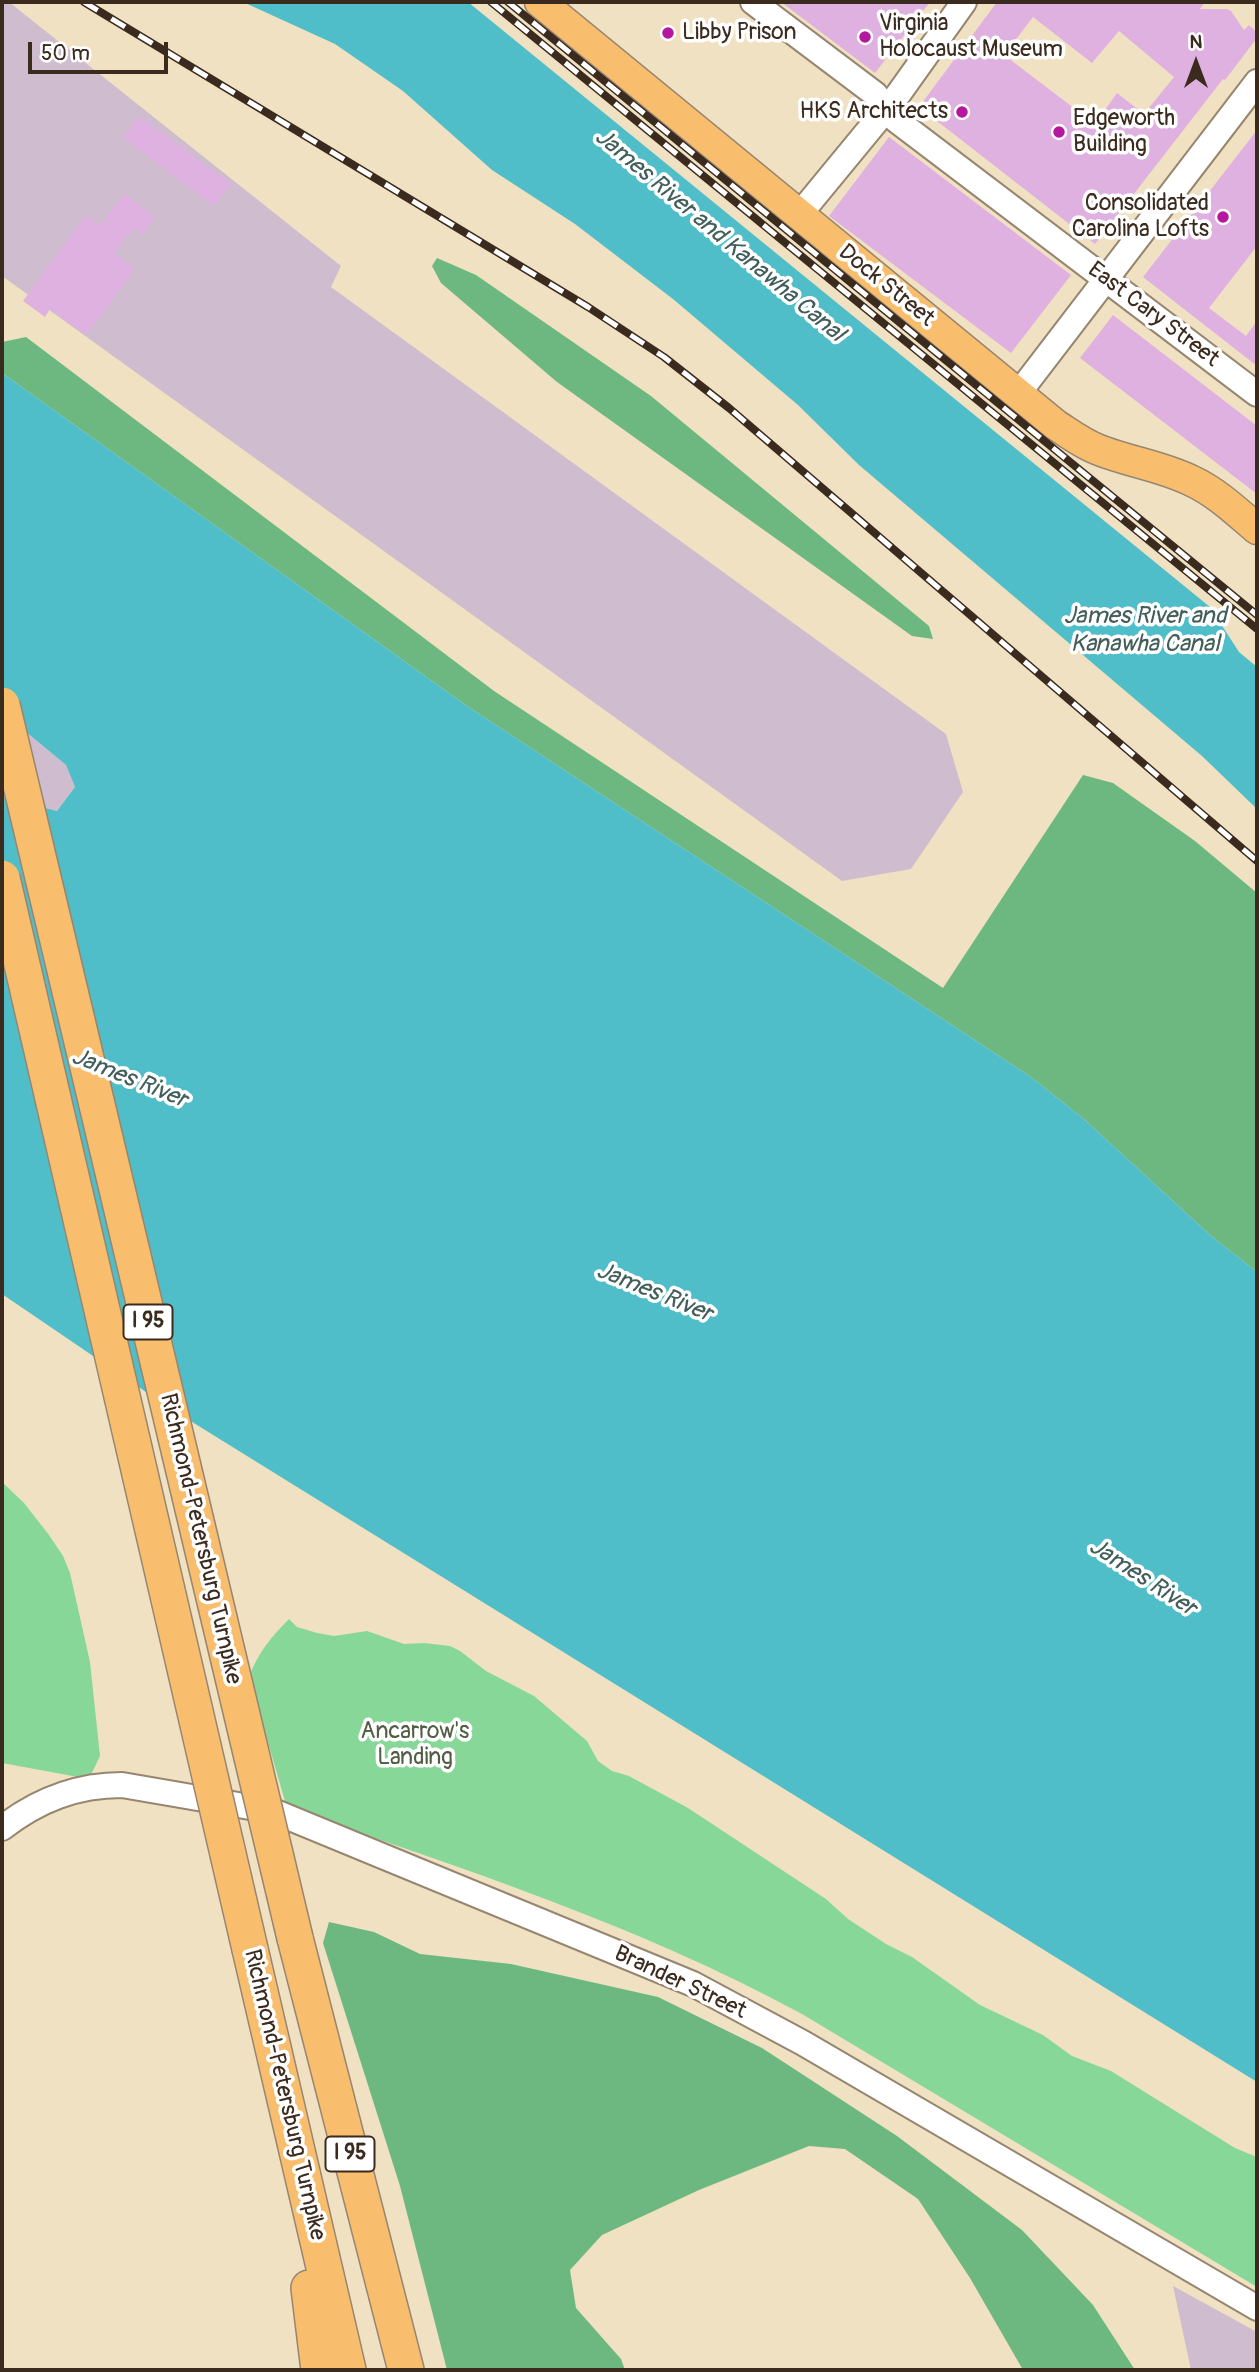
<!DOCTYPE html>
<style>
body{margin:0}
#map{position:relative;width:1259px;height:2372px;overflow:hidden;background:#f0e1c3;font-family:Pangolin,sans-serif}
canvas{display:block}
.frame{position:absolute;inset:0;border:4px solid #3b2a1e;pointer-events:none}
.north{position:absolute;left:1161px;top:28px;width:70px;height:70px;-webkit-text-stroke:5px #fff;paint-order:stroke;rotate:0deg;font-size:19px;font-weight:700;line-height:28px;text-align:center;color:#3b2a1e}
.north::after{content:'';display:block;margin:auto;width:24px;height:32px;background:#3b2a1e;clip-path:polygon(50% 0,100% 100%,50% 72%,0 100%)}
.scale{position:absolute;left:28px;top:42px;width:140px;height:32px;box-sizing:border-box;border:4px solid #3b2a1e;border-top:0;padding-left:9px;font-size:21px;line-height:24px;white-space:nowrap;color:#3b2a1e;-webkit-text-stroke:5px #fff;paint-order:stroke}
</style>
<div id="map">
<canvas width="1259" height="2372"></canvas>
<div class="frame"></div>
<div class="north">N</div>
<div class="scale">50 m</div>
</div>
<script>
const g = document.querySelector('canvas').getContext('2d');
g.lineJoin = 'round';
function fill(path, color) { g.fillStyle = color; g.fill(path, 'evenodd'); }
function trace(path, color, width, dash) { g.strokeStyle = color; g.lineWidth = width; g.lineCap = dash ? 'butt' : 'round'; g.setLineDash(dash || []); g.stroke(path); }
function label(font, color, halo, rows, align = 'center') {
  g.font = font + ' Pangolin,sans-serif'; g.lineWidth = 7; g.setLineDash([]); g.textBaseline = 'middle'; g.strokeStyle = halo; g.fillStyle = color; for (const [text, x, y, turn = 0] of rows) {
    g.save(); g.translate(x, y); g.rotate((+turn || 0) * Math.PI / 180); g.textAlign = isNaN(turn) ? turn : align; if (halo) g.strokeText(text, 0, 0); g.fillText(text, 0, 0); g.restore();
  }
}
fill(new Path2D(`
 M2 2H9L341 266 331 287 946 734 963 792 911 869 842 881 2 276Z
 M2 712 66 765 75 787 57 811 2 797Z
 M1173 2286 1257 2332V2370H1191Z`), '#cfbdcf');
fill(new Path2D(`
 M2 1482 24 1503 49 1535 63 1556 70 1573 90 1662 100 1756 89 1779 2 1763Z
 M289 1619 297 1627 317 1633 334 1636 367 1631 404 1644 424 1643 450 1646 460 1651 486 1671 534 1696 587 1741 598 1761 612 1771 629 1776 688 1808 826 1899 848 1919 886 1944 912 1957 980 2005 1043 2035 1072 2056 1111 2071 1235 2148 1257 2157V2287L802 2014C638 1925 462 1868 287 1808L249 1677C258 1653 271 1637 289 1619Z`), '#87d898');
fill(new Path2D(`
 M437 258 476 275 651 396 929 626 933 639 912 636 557 382 441 283 432 266Z
 M26 337 494 691 943 988 1083 775 1113 783 1195 841 1257 893V1272L1210 1235 1085 1120 1031 1077 467 706 2 373V342Z
 M329 1922 374 1932 420 1954 511 1964 658 1997 762 2048 897 2136 1022 2230 1093 2305 1135 2370H1023L970 2278 918 2199 845 2149 809 2146 699 2190 602 2235 570 2270 576 2308 621 2359 625 2370H447L400 2186 323 1943Z`), '#6db880');
fill(new Path2D(`
 M243 2H468L1210 607 1239 652 1257 667V809L1202 756 859 465 798 405 673 299 575 224 492 170 403 91 335 44Z
 M2 373 467 706 1031 1077 1085 1120 1210 1235 1257 1272V2082L168 1407 2 1294V797L57 811 75 787 66 765 2 712Z`), '#50bec8');
fill(new Path2D(`
 M781 2H930L875 73Z
 M997 2H1205L1200 9H1227L1231 11 1244 30 1249 25 1257 32V38L1225 80 1223 79 1095 244 919 107ZM1033 17 1092 63 1119 31 1174 77 1144 114 1117 93 1095 124 1004 55Z
 M139 116 231 184 214 206 123 138Z
 M1257 130V246L1209 308 1246 336 1257 321V366L1143 277Z
 M889 137 1071 275 1011 353 829 216Z
 M124 194 155 217 142 235 133 228 114 254 135 269 86 335 50 309 45 317 23 301 86 215 100 226Z
 M1113 315 1257 426V494L1080 358Z`), '#dfb1e0');
const minor = new Path2D(`
 M753 2 875 94 896 120 1257 394
 M799 215 897 96 964 2
 M1018 394 1257 82
 M2 1828C38 1800 76 1785 122 1785L273 1811 693 1984 803 2043 1257 2308`);
const major = new Path2D(`
 M540 2 1056 425C1070 434 1083 444 1099 450 1129 462 1162 466 1192 481 1216 492 1237 512 1257 529`);
const highway = new Path2D(`
 M295 1938 406 2370
 M250 1949 348 2370
 M309 2288 319 2370`);
trace(minor, '#968670', 28);
trace(major, '#968670', 33);
trace(highway, '#968670', 38);
trace(minor, '#fff', 24);
trace(major, '#f9be6d', 30);
trace(highway, '#f9be6d', 35);
const rail = new Path2D(`
 M84 2 588 307 664 357 729 408 1257 861
 M491 2 1257 629
 M508 2 1257 615`);
trace(rail, '#3b2a1e', 8);
trace(rail, '#fff', 5, [16]);
const highwayBridge = new Path2D(`
 M2 705 295 1938
 M2 878 250 1949`);
trace(highwayBridge, '#968670', 38, []);
trace(highwayBridge, '#f9be6d', 35);
for (const [x, y, r, color] of [
 [668,33,7,"#b5179e"],
 [865,37,7,"#b5179e"],
 [962,112,7,"#b5179e"],
 [1059,132,7,"#b5179e"],
 [1223,217,7,"#b5179e"]
]) { const dot = new Path2D(); dot.arc(x, y, r, 0, 2 * Math.PI); g.fillStyle = color; g.fill(dot); trace(dot, '#fff', 2.5); }
for (const [x, y, w] of [
 [148,1322,49],
 [350,2154,49]
]) { const box = new Path2D(); box.roundRect(x - w / 2, y - 17.5, w, 35, 5); g.fillStyle = '#fff'; g.fill(box); trace(box, '#3b2a1e', 2); }
label('bold 21px', '#3b2a1e', null, [
 ["I 95",148,1322],
 ["I 95",350,2154]
]);
label('23px', '#3b2a1e', '#fff', [
 ["Virginia",879,24],
 ["Holocaust Museum",879,50],
 ["Libby Prison",682,33],
 ["HKS Architects",948,112,"right"],
 ["Edgeworth",1073,119],
 ["Building",1073,145],
 ["Consolidated",1209,204,"right"],
 ["Carolina Lofts",1209,230,"right"]
], 'left');
label('23px', '#3b2a1e', '#fff', [
 ["Dock Street",886,286,39],
 ["East Cary Street",1153,315,37],
 ["Richmond-Petersburg Turnpike",200,1539,77],
 ["Brander Street",680,1983,25],
 ["Richmond-Petersburg Turnpike",284,2095,77]
]);
label('23px', '#525e43', '#fff', [
 ["Ancarrow's",415,1732],
 ["Landing",415,1758]
]);
label('italic 24px', '#425e5a', '#fff', [
 ["James River and Kanawha Canal",719,236,40],
 ["James River and",1145,617],
 ["Kanawha Canal",1145,645],
 ["James River",129,1079,22],
 ["James River",654,1293,22],
 ["James River",1142,1578,33]
]);
</script>
